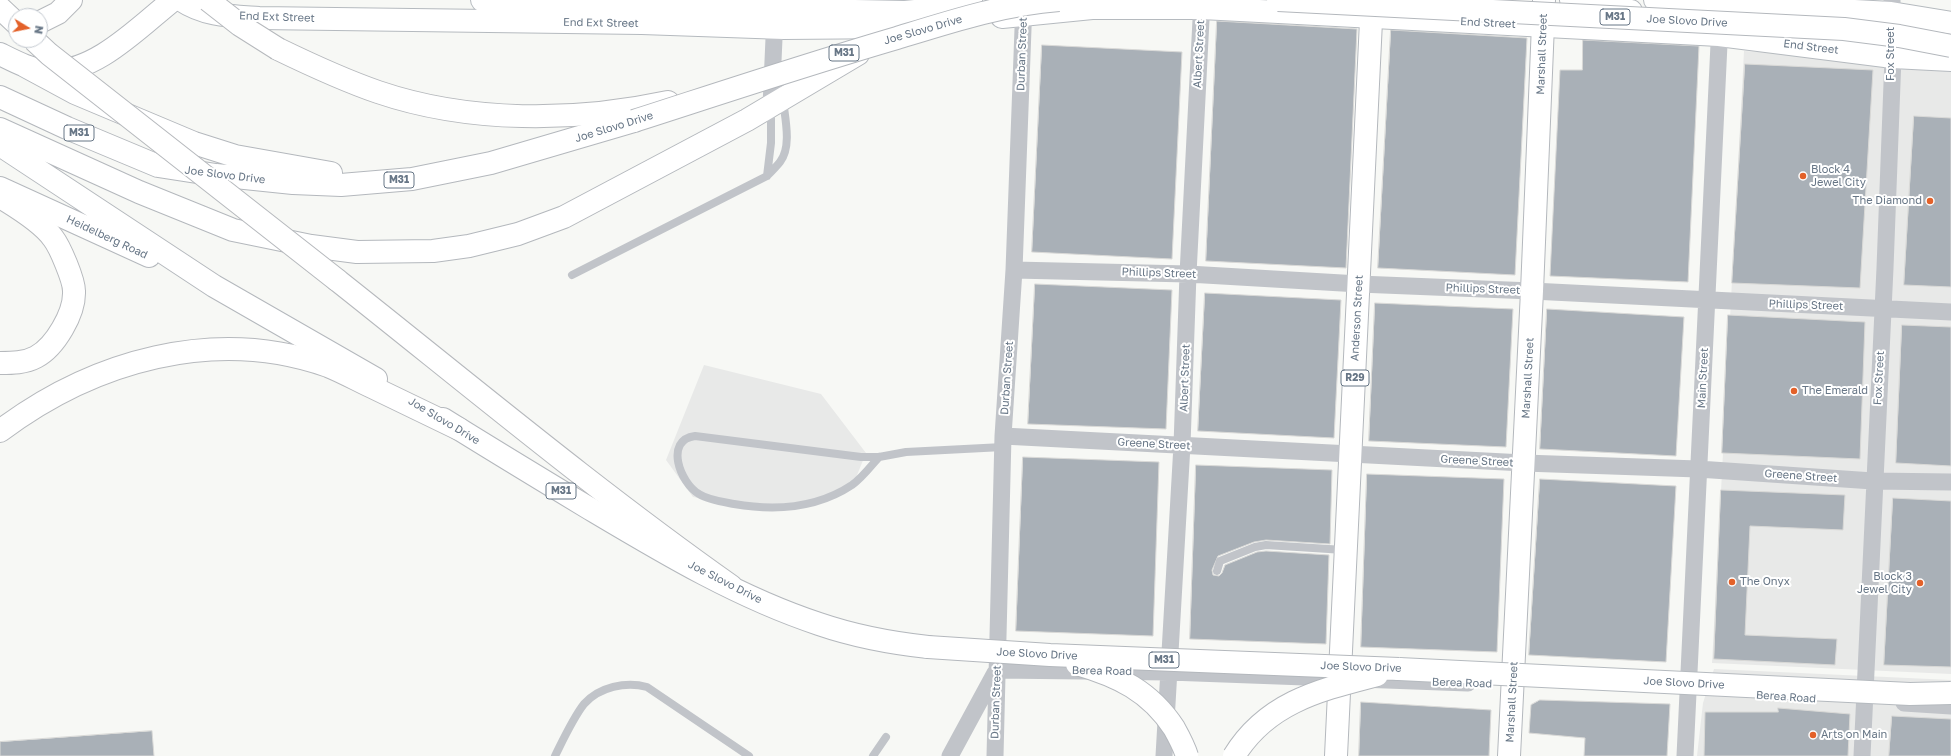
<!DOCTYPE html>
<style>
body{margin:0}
#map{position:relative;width:1951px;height:756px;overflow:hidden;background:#f7f8f5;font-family:"Golos Text",sans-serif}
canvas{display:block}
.north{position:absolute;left:8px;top:8px;width:40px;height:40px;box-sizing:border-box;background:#fff;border:1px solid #c2c8cf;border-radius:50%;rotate:100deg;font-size:11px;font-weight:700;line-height:16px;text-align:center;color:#677686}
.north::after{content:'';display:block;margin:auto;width:14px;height:18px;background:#e36129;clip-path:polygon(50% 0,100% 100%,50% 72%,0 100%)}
</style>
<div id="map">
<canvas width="1951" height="756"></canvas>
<div class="north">N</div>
</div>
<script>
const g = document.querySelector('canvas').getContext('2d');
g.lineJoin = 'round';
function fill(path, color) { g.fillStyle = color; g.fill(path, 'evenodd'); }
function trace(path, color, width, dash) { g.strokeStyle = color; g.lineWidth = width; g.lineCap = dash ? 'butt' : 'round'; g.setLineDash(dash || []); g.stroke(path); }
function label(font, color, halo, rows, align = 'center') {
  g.font = font + ' "Golos Text",sans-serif'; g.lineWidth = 4; g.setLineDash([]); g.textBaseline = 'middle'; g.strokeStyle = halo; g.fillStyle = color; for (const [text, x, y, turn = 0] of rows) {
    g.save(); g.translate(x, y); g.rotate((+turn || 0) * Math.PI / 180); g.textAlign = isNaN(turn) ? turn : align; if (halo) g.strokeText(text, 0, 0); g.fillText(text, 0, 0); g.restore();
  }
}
fill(new Path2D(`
 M1744 51 1864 58 1951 72V674L1712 663Z
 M704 365 821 394 866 453 853 485 824 500 758 508 693 497 666 460Z
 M1714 669 1951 680V756H1697L1703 703Z`), '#e8e9e8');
const building = new Path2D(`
 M1217 21 1357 29 1346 268 1206 261Z
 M1391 30 1527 38 1515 275 1378 268Z
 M1583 40 1699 46 1688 282 1550 276 1560 70H1582Z
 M1042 45 1182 52 1172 259 1032 252Z
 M1745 64 1873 70 1860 288 1732 283Z
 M1914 116 1951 118V287L1904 285Z
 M1035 284 1172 290 1166 429 1028 424Z
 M1205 293 1341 300 1334 438 1198 431Z
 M1375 303 1513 309 1506 447 1369 441Z
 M1547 309 1684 317 1676 456 1540 449Z
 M1728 315 1865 322 1860 459 1722 453Z
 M1902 325 1951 327V466L1896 463Z
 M1023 457 1159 462 1153 636 1016 631Z
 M1196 465 1332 470 1330 544 1266 540 1254 542 1218 556 1212 570 1213 575 1219 576 1222 573 1225 565 1257 552 1266 551 1329 555 1326 644 1190 639Z
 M1367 474 1504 479 1497 652 1361 647Z
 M1540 479 1676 486 1666 662 1529 655Z
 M1721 490 1845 495 1843 530 1750 526 1745 635 1837 639 1835 665 1714 659Z
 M1893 498 1951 501V667L1884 665Z
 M1540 700 1670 704 1667 756H1584L1585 738 1529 733 1531 705Z
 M1361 702 1491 710 1489 756H1359Z
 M1778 708 1850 714 1848 756H1704L1705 712H1778Z
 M1892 716 1951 719V756H1889Z
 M152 731 154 756H0V742Z`);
fill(building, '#a9b0b7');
trace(building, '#d9d9d7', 1);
const secondary = new Path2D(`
 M181 0C205 16 231 16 259 18L642 23 784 28 902 27 924 25
 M482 0 602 6 905 12 944 8 971 0
 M1655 0 1891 13 1951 23
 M1002 17 1092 8H1202L1719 35 1893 57 1951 60`);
const primary = new Path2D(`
 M1571 0 1631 11
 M0 54C16 62 31 70 48 71 94 75 140 26 173 0
 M25 66 75 93 194 143 235 156 331 173
 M0 97 67 128 158 166 216 175 293 183 341 185 412 179 491 163 634 121
 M0 129 139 192 233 230 311 246 357 252 433 251 469 246 518 234 564 217 747 120 858 54
 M0 145 214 286 376 379
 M0 188 149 256
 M443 419C491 449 539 478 587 507 661 551 737 597 819 624 854 636 891 643 928 647
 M1336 756 1372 0
 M1509 756 1532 291 1544 0`);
const highway = new Path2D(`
 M0 8 16 23
 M40 22 58 13 71 0
 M278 49C311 65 343 80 378 92 469 123 575 122 668 102
 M0 197C15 206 43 224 53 238 60 247 74 280 74 291 75 313 55 347 36 357 25 363 12 363 0 363
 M337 280C467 383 595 490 731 586
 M0 431C93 361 214 326 328 366 343 372 357 380 372 387 401 401 430 415 459 429`);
trace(secondary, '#b5babf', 24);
trace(primary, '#b4b8bd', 24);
trace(highway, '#b6b9bd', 24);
trace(new Path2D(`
 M767 176 771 143V109
 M572 275 767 176C771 172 776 167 780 162 792 147 785 118 783 100
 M879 457C871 466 862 478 852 485 816 509 775 511 734 504 723 502 708 500 699 494 680 483 664 440 695 436L861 457H879L906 452 1003 447
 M1217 571 1220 561 1255 547 1266 545 1344 550
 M555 756C563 740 573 718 584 704 599 687 626 681 647 687L749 756
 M873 756 886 737`), '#c1c4c9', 8);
trace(new Path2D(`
 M771 106 775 16
 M1014 270 1188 274 1359 284 1532 291 1951 312
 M1003 436 1524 463 1698 469 1873 481 1951 482
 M997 670 1169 672 1468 683
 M1904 703 1951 706
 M950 756 995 673
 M995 756 1003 436 1014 270 1024 2
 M1164 756 1182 445 1188 274 1202 0
 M1685 756 1720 23
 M1862 756 1885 268 1893 57 1892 0`), '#c1c4c9', 17);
trace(secondary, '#fff', 22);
trace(primary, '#fff', 22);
trace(highway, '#fff', 22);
const secondaryBridge = new Path2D(`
 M1399 669 1910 694 1951 693`);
const primaryBridge = new Path2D(`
 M1278 0 1844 29 1899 36 1951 46
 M634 121C721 93 808 64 897 38 949 22 1004 4 1059 0
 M928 647 1050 655 1399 669
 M1077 664C1118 676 1150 691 1174 728 1179 737 1184 746 1187 756
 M1234 756C1267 702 1320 690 1377 675`);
const highwayBridge = new Path2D(`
 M208 0 240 25 278 49
 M34 40 49 54 337 280`);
trace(secondaryBridge, '#b5babf', 24, []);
trace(primaryBridge, '#b4b8bd', 24, []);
trace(highwayBridge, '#b6b9bd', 24, []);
trace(secondaryBridge, '#fff', 22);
trace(primaryBridge, '#fff', 22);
trace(highwayBridge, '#fff', 22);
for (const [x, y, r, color] of [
 [1803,176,4,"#e36129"],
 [1930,201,4,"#e36129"],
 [1794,391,4,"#e36129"],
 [1732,582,4,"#e36129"],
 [1920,583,4,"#e36129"],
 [1813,735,4,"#e36129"]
]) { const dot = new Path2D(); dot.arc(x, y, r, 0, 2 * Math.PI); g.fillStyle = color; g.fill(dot); trace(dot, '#fff', 1.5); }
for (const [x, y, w] of [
 [1615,17,30],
 [844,53,30],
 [79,133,30],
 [399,180,30],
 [1355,378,28],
 [561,491,30],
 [1164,660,30]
]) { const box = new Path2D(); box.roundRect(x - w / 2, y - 8, w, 16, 3); g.fillStyle = '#fff'; g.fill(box); trace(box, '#677686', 1); }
label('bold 10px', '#677686', null, [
 ["M31",1615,17],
 ["M31",844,53],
 ["M31",79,133],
 ["M31",399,180],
 ["R29",1355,378],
 ["M31",561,491],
 ["M31",1164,660]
]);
label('11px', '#677686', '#fff', [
 ["End Ext Street",277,17,2],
 ["Joe Slovo Drive",1687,21,3],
 ["End Ext Street",601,23,1],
 ["End Street",1488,23,3],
 ["Joe Slovo Drive",923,30,-16],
 ["End Street",1811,47,7],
 ["Durban Street",1022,54,-88],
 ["Albert Street",1199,54,-87],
 ["Marshall Street",1542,54,-88],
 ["Fox Street",1891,54,-90],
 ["Joe Slovo Drive",614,127,-17],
 ["Joe Slovo Drive",225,175,7],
 ["Heidelberg Road",107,237,25],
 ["Phillips Street",1159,273,2],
 ["Phillips Street",1483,289,2],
 ["Phillips Street",1806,305,2],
 ["Anderson Street",1357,318,-87],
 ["Durban Street",1007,378,-86],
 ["Albert Street",1185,378,-88],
 ["Marshall Street",1528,378,-87],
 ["Main Street",1703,378,-87],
 ["Fox Street",1879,378,-87],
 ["Joe Slovo Drive",444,421,31],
 ["Greene Street",1154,444,3],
 ["Greene Street",1477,461,3],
 ["Greene Street",1801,476,4],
 ["Joe Slovo Drive",725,582,27],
 ["Joe Slovo Drive",1037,654,3],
 ["Joe Slovo Drive",1361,667,2],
 ["Berea Road",1102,671,1],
 ["Berea Road",1462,683,2],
 ["Joe Slovo Drive",1684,683,3],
 ["Berea Road",1786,697,4],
 ["Durban Street",996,702,-88],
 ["Marshall Street",1512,702,-87]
]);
label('11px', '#677686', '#fff', [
 ["Block 4",1811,170],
 ["Jewel City",1811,183],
 ["The Diamond",1922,201,"right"],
 ["The Emerald",1802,391],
 ["Block 3",1912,577,"right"],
 ["Jewel City",1912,590,"right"],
 ["The Onyx",1740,582],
 ["Arts on Main",1821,735]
], 'left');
</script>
